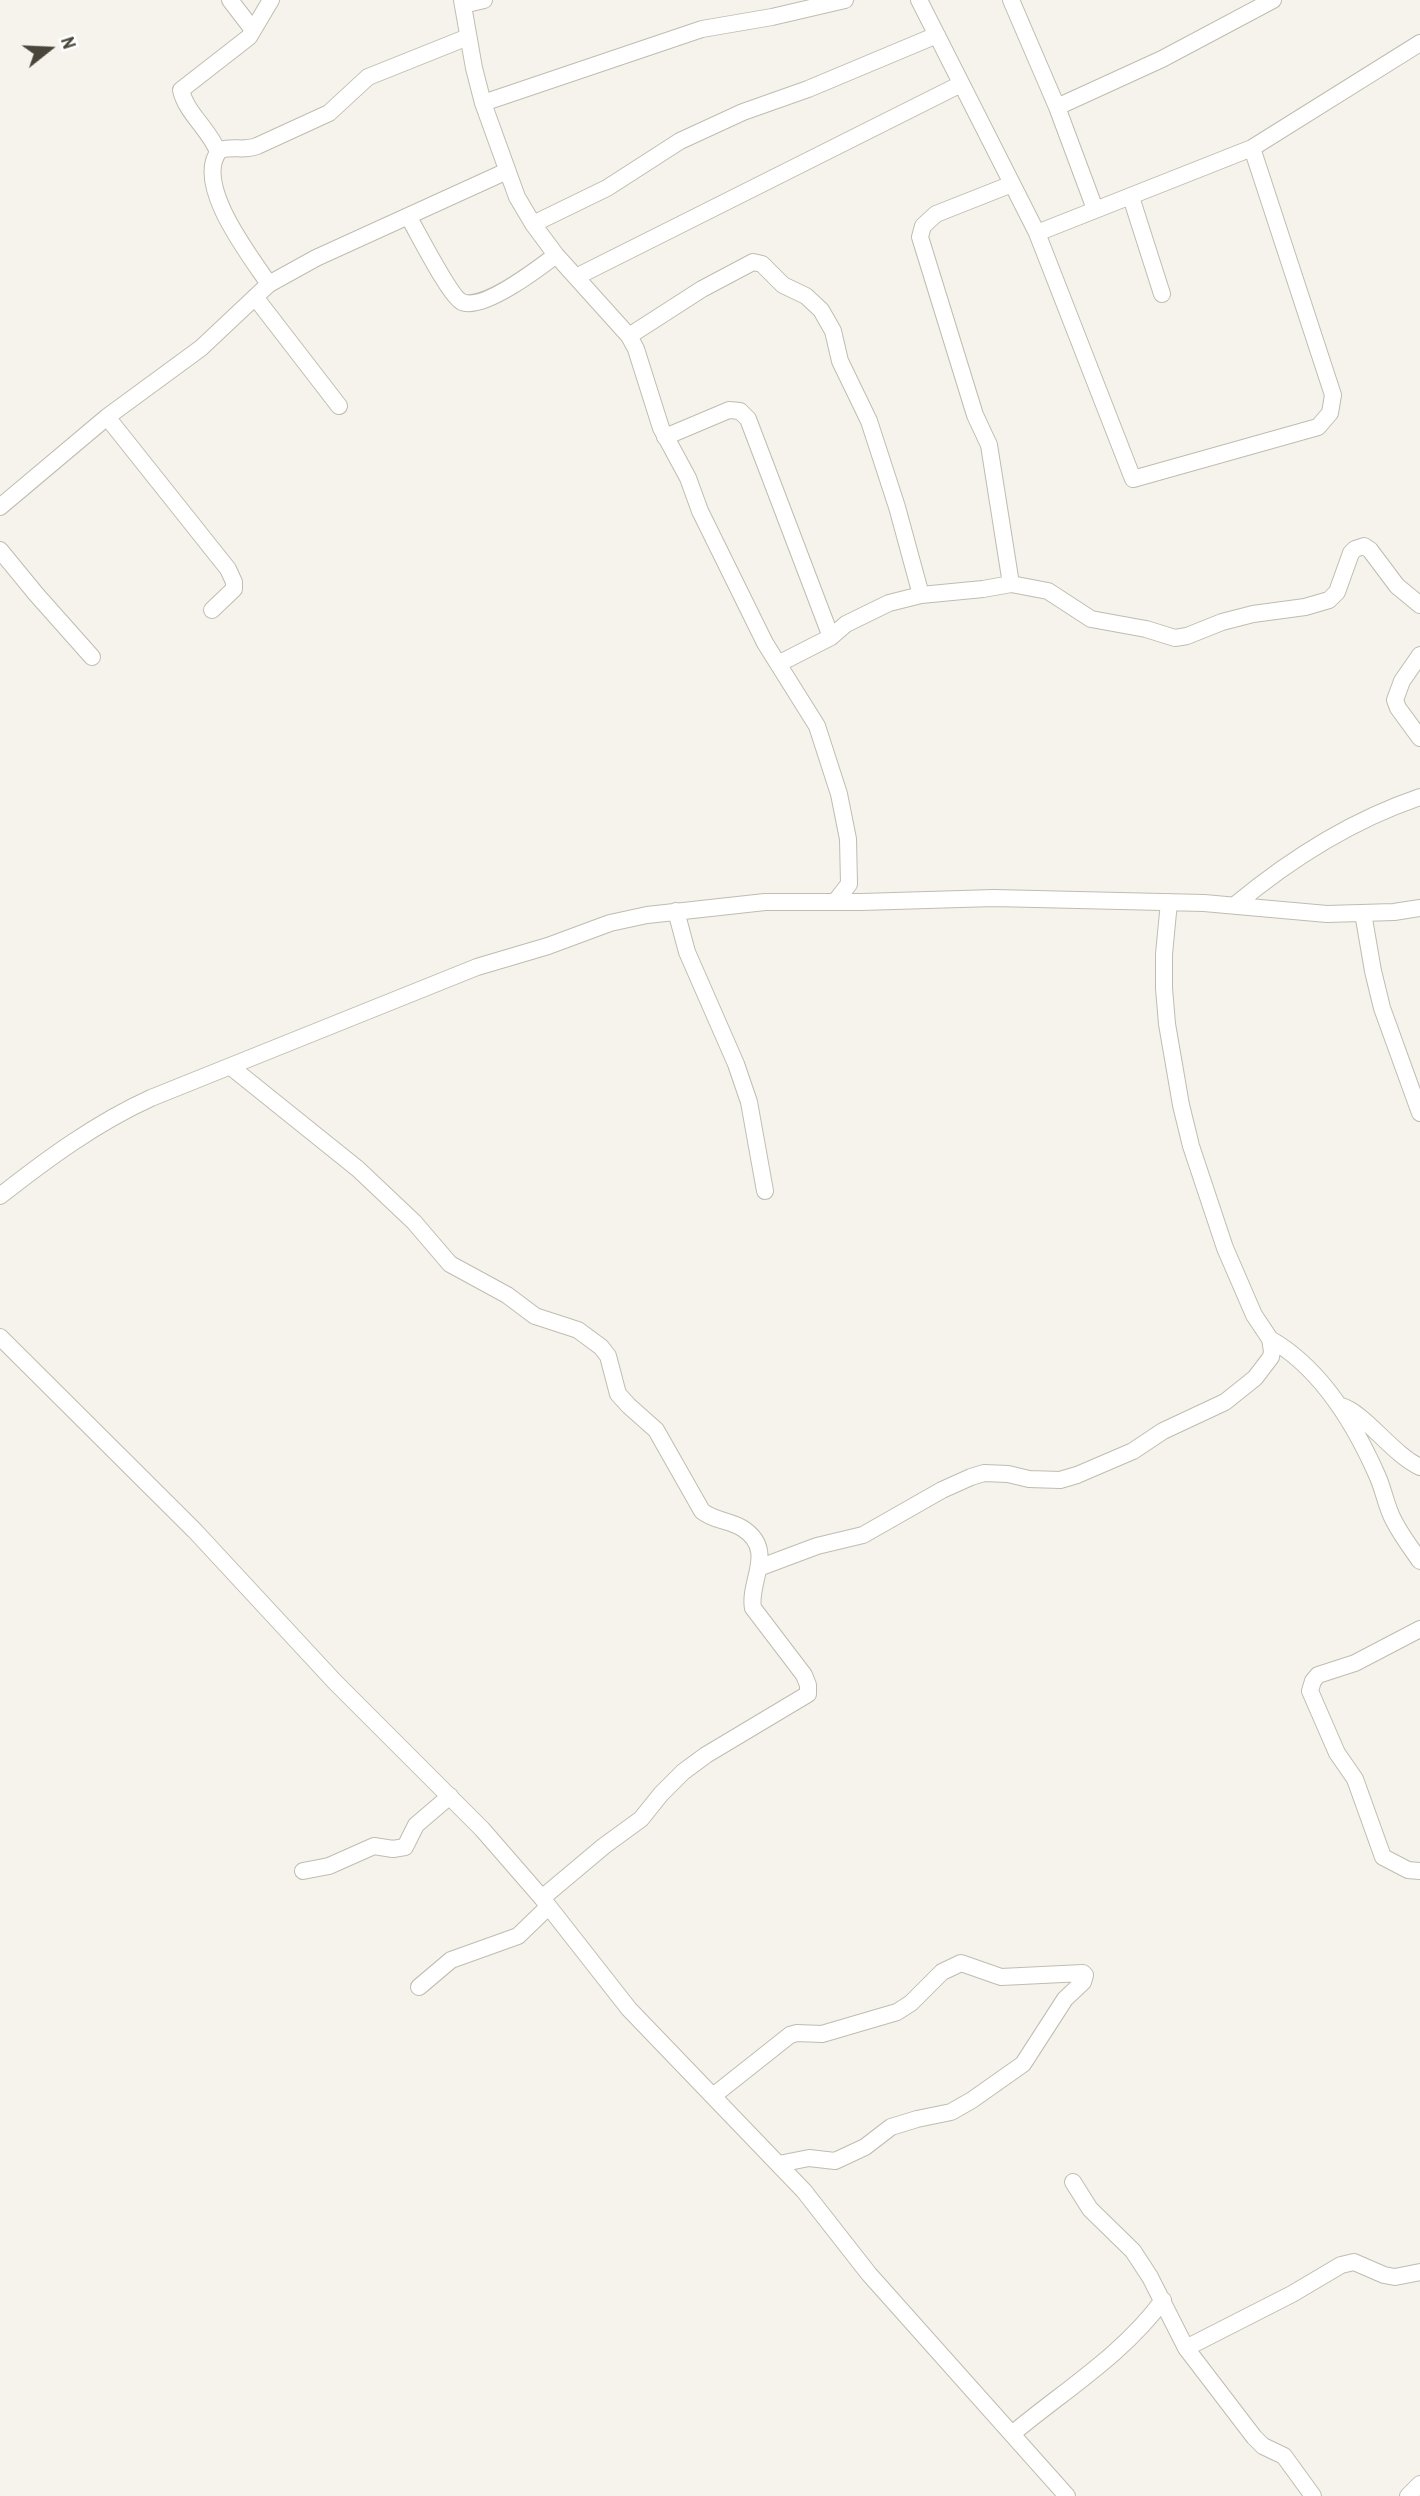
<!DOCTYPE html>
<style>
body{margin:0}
#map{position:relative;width:1420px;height:2496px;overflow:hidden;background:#f5f3ec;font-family:"Archivo Narrow",sans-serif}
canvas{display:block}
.north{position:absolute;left:14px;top:14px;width:70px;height:70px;-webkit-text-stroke:5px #fff;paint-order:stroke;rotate:72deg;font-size:19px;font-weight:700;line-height:28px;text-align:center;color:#49453a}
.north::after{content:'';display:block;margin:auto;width:24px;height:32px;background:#49453a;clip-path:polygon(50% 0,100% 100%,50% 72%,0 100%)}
</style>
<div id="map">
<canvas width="1420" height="2496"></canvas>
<div class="north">N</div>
</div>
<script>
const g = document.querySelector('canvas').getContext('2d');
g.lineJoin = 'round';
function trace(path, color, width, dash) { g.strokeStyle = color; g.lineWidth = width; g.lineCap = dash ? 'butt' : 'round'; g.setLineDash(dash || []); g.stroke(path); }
const minor = new Path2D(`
 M230 0 253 30
 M462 0 474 68 483 103 517 197 533 224 556 255 629 336 636 349 661 428 688 478 700 511 765 643 817 726 839 794 848 839 849 884 835 902
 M919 0 1037 233 1133 479 1318 427 1330 413 1333 395 1252 148
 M1011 0 1057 107 1095 209
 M463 5 484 0
 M468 37 368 77 329 113 257 146C245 151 233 146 220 150 192 182 250 256 269 284L316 258 507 171
 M483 103 702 29 772 17 845 0
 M1057 107 1162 59 1273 0
 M218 152C210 130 186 113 181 90L249 37 271 0
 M1131 197 1162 294
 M408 216C417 231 450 297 462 302 483 311 539 268 556 255
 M533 224 607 188 680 141 743 112 808 89 937 35
 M1037 233 1252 148 1420 43
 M576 277 961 84
 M255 297 339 406
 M629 336 702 289 753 262 762 264 783 285 806 296 821 310 833 331 840 361 869 421 897 507 921 595
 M107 417 228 569 234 582V589L212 610
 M665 437 729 410 740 411 748 419 831 637
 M0 507 107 417 201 348 269 284
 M0 550 36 594 92 657
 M1011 584 989 445 975 415 920 237 923 226 936 214 1012 184
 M1420 655 1402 681 1395 700 1398 708 1420 738
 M778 664 831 637 846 624 889 603 921 595 983 589 1011 584 1048 591 1091 619 1146 629 1175 638 1187 636 1222 622 1253 614 1305 607 1329 600 1337 592 1351 553 1355 549 1364 546 1370 550 1397 586 1420 605
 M1235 905C1289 860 1352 820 1420 797
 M676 911 687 952 736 1064 749 1102 765 1191
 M1363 913 1373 971 1382 1008 1420 1113
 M231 1067 358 1169 414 1222 450 1264 507 1295 535 1316 578 1330 601 1347 608 1356 618 1394 629 1406 656 1430 702 1511C714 1521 729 1520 742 1528 777 1550 748 1581 753 1608L804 1675 808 1685V1694L706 1755 683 1772 661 1794 641 1819 604 1846 542 1898
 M0 1196C47 1159 96 1123 151 1098L477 967 548 946 610 923 647 915 765 902H861L994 898 1204 903 1327 914 1394 912 1420 908
 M0 1337 195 1531 335 1682 482 1829 542 1898 629 2009 804 2191 869 2274 1067 2496
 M1270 1339C1321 1368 1354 1423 1377 1475 1384 1490 1386 1507 1394 1521 1401 1535 1411 1548 1420 1561
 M1341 1406C1365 1413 1392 1454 1420 1467
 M761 1567 817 1546 863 1535 942 1490 971 1477 984 1473 1008 1474 1029 1479 1060 1480 1077 1475 1133 1451 1163 1431 1225 1402 1255 1378 1271 1357 1272 1351 1270 1339 1254 1315 1225 1248 1191 1146 1181 1105 1167 1024 1164 988V954L1169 902
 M1420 1629 1355 1663 1318 1675 1313 1681 1310 1691 1337 1753 1355 1779 1383 1857 1408 1870 1420 1871
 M303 1871 329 1866 374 1846 393 1849 405 1847 416 1825 450 1796
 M419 1987 451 1960 518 1936 548 1907
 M713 2096 790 2035 797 2033 822 2034 897 2012 911 2003 942 1972 961 1963 1001 1977 1083 1973 1085 1975 1083 1982 1065 1999 1023 2064 972 2100 951 2112 917 2119 891 2127 865 2147 835 2161 809 2158 779 2164
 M1073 2182 1090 2209 1133 2251 1150 2277 1186 2348 1254 2437 1263 2446 1284 2456 1313 2496
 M1186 2348 1292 2294 1341 2265 1354 2262 1384 2275 1395 2277 1420 2272
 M1012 2434C1062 2392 1124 2354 1163 2300
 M1408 2496 1420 2484`);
trace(minor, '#c0bcaf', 18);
trace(minor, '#fff', 16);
</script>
